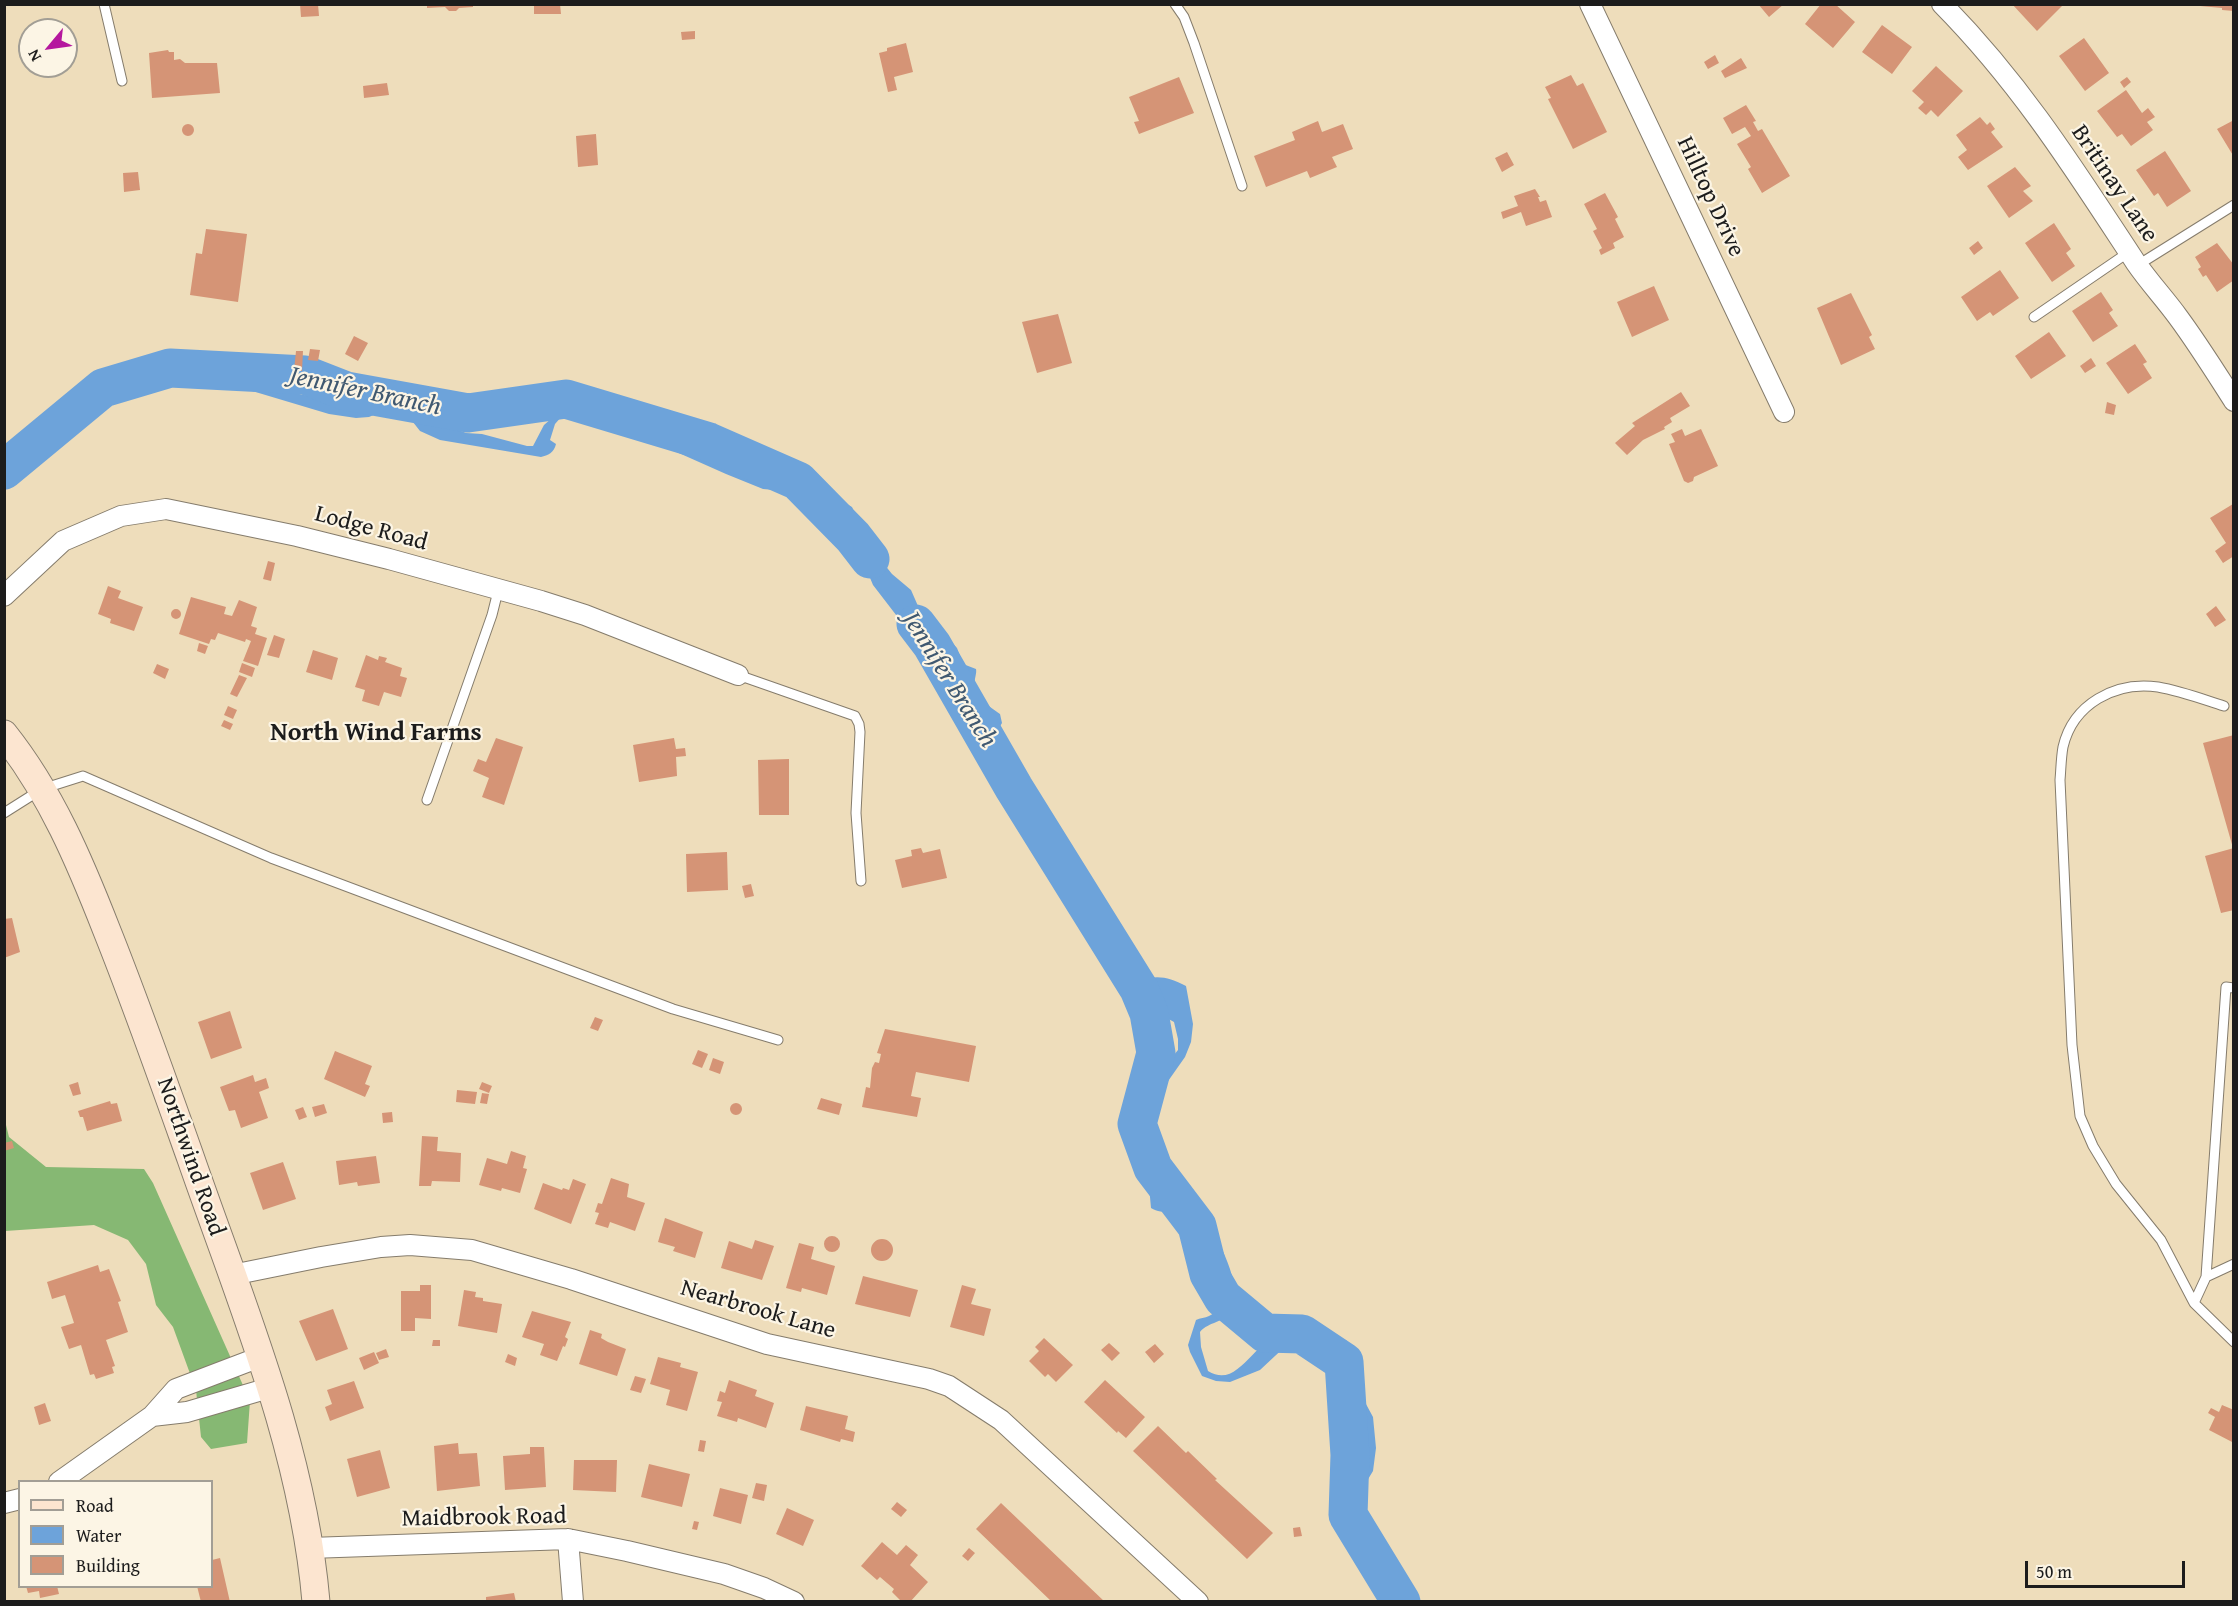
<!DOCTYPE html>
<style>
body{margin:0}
#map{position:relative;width:2238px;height:1606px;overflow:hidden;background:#edb;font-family:"Gentium Book Plus",serif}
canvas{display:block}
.frame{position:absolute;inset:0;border:6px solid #1c1c1c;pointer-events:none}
.legend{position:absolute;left:18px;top:1480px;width:195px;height:108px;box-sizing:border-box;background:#fcf5e5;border:2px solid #a29e95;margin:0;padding:8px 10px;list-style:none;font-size:18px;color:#1c1c1c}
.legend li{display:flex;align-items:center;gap:12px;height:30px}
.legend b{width:30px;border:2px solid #a29e95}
.north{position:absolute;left:18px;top:18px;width:60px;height:60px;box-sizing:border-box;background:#fcf5e5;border:2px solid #a29e95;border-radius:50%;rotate:241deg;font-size:16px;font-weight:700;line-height:24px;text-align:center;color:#1c1c1c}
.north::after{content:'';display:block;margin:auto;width:21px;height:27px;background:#b5179e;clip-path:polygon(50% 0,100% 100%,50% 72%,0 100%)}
.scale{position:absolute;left:2025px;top:1561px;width:160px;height:27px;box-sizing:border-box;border:3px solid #1c1c1c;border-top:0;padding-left:8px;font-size:18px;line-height:21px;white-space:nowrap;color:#1c1c1c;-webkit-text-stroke:4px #fcf5e5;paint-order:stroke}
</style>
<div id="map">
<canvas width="2238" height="1606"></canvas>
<div class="frame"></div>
<ul class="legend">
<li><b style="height:8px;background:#fce5d0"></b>Road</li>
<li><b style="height:16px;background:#6da3da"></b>Water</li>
<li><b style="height:16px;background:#d59476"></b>Building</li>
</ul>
<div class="north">N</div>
<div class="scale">50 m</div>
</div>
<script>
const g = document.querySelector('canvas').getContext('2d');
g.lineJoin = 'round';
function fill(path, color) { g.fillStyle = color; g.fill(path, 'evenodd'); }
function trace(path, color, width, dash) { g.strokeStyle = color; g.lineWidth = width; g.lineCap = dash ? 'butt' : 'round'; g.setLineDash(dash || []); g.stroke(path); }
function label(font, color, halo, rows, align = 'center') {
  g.font = font + ' "Gentium Book Plus",serif'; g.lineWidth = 4.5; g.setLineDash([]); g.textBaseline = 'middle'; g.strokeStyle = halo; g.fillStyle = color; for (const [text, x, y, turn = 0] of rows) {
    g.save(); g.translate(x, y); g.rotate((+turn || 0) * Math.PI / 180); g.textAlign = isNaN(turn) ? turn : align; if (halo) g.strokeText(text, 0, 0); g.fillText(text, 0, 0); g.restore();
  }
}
fill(new Path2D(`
 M4 1117 9 1137 46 1167 144 1169 153 1183 250 1401 247 1443 211 1449 201 1437 196 1390 173 1327 156 1305 146 1264 128 1240 94 1225 5 1231Z`), '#86b873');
fill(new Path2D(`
 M191 367 236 371 286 391 331 401 360 397 405 403 437 421 466 433 482 434 527 446H533L544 425 560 411 575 404 612 403 629 409 652 428 684 447 706 453 719 461 743 472 755 474 774 471 788 474 835 497 852 507 864 534 880 552 884 564 892 574 911 590 918 606 957 648 963 664 976 669C977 674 974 678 975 684 976 699 989 706 1000 714L1002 723 996 733 998 739 1016 758 1028 785 1040 799 1047 815 1054 818 1072 868 1094 908V924L1098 934 1113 959 1124 970 1140 980C1158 975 1169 977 1186 986L1193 1024 1191 1042 1185 1057 1140 1121 1136 1147C1141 1160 1155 1173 1165 1182 1169 1185 1174 1186 1177 1189 1180 1192 1181 1198 1184 1201 1190 1208 1198 1213 1204 1220 1219 1238 1243 1286 1232 1309 1224 1324 1209 1321 1200 1332L1201 1347 1208 1371C1240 1391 1253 1336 1288 1333L1346 1340 1352 1351 1349 1367 1353 1380 1373 1417 1376 1448 1373 1471 1353 1504 1351 1518 1360 1534 1386 1565 1412 1601H1401L1380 1571 1356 1544 1345 1538 1342 1534 1344 1506 1365 1462 1366 1427 1361 1415 1351 1410 1347 1404 1342 1378 1314 1343 1310 1341 1290 1342 1260 1370 1230 1382 1216 1381 1202 1376 1190 1352 1188 1345 1196 1320C1200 1318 1205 1318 1209 1316 1222 1310 1234 1290 1228 1276 1224 1268 1217 1261 1214 1252 1208 1240 1202 1224 1191 1216 1178 1208 1163 1216 1151 1208L1149 1186 1143 1170 1128 1149V1137L1132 1119 1138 1105 1156 1077 1178 1050V1039L1174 1022 1163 1016 1158 1006 1138 986 1112 970 1099 956 1077 916 1035 820 1015 794 1000 759 988 745 977 720 962 694 940 661 903 624 873 585 868 573V565L848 544 833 514 820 502 786 491 763 489 726 474 672 450 603 412 590 408 581 409 562 416 555 424 550 440 556 444C554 453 548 455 541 457L440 440 420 431 409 417 395 412 383 411 369 417 356 418 329 414 192 373 160 389 110 394 92 393 82 400 63 421 46 450 37 459 5 487V474L30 457 44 439 54 419 91 386 124 373 153 372Z`), '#6da3da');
trace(new Path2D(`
 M4 470 103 388 170 368 305 375 346 391 468 413 566 399 709 442 798 481 853 537 870 559
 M916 624 932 645 1014 788 1139 989 1149 1013 1156 1053 1137 1124 1153 1168 1197 1226 1209 1274 1223 1298 1265 1333 1302 1334 1344 1362 1350 1455 1348 1515 1401 1602`), '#6da3da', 39);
fill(new Path2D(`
 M300 4H318L319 16 301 17Z
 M427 4H473V7L459 8 456 11H449L445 7 427 8Z
 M534 4H560L561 14H534Z
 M1758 4H1784L1769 17Z
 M1821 4H1835L1855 22 1833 48 1805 24Z
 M2012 4H2064L2037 31Z
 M2200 4H2234V11L2222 10V8L2200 6Z
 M1882 25 1912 47 1892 74 1862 52Z
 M695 31V39L682 40 681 32Z
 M2084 38 2109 73 2085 91 2059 56Z
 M906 43 913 72 894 77 897 90 888 92 879 53 887 51V48Z
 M168 50 169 52H174V60L180 59 185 63H217L220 93 152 98 149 53Z
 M1715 55 1719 63 1708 69 1704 62Z
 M1741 58 1747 68 1725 78 1721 71Z
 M1936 66 1963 91 1938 117 1931 110 1926 115 1918 108 1924 102 1912 91Z
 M1571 75 1577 86 1583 83 1607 132 1573 149 1548 99 1551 98 1545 87Z
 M1179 77 1194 113 1139 134 1134 122 1139 121 1129 97Z
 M2127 77 2131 82 2124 88 2120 82Z
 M387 83 389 95 364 98 363 86Z
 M2126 90 2142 113 2148 108 2155 117 2147 122 2153 130 2131 146 2122 134 2117 137 2097 111Z
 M1746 105 1756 121 1753 122 1758 131 1762 129 1790 176 1762 193 1748 169 1751 167 1737 144 1751 136 1745 127 1732 134 1723 118Z
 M1980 117 1987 125 1990 122 1995 129 1991 132 2003 147 1968 170 1958 157 1967 150 1956 135Z
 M2234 120V157L2217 129Z
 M1318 121 1322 132 1343 124 1353 149 1332 157 1337 167 1310 178 1307 171 1266 187 1254 156 1295 140 1292 132Z
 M182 130a6 6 0 1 1 12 0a6 6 0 1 1-12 0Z
 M596 134 598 165 578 167 576 136Z
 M2165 151 2191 191 2167 207 2158 193 2154 196 2136 170Z
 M1507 152 1514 165 1502 172 1495 158Z
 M2015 167 2031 186 2023 191 2033 201 2009 218 1987 186Z
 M138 172 140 190 124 192 123 173Z
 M1535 189 1540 197H1538L1540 202 1546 200 1552 217 1526 226 1521 212 1503 219 1501 212 1518 206 1514 196Z
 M1605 193 1618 217 1615 219 1624 237 1613 243 1615 248 1601 255 1599 250 1602 248 1593 231 1597 229 1584 204Z
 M2054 223 2071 249 2066 253 2075 266 2052 282 2025 243Z
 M206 229 247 234 238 302 190 295 196 253 202 254Z
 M1978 241 1983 248 1974 255 1969 248Z
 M2217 243 2234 265V280L2217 292 2206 275 2203 277 2198 269 2201 267 2195 257Z
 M2000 270 2019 298 1993 316 1990 312 1977 321 1961 297Z
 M1654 286 1669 320 1632 337 1617 302Z
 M2101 292 2113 310 2109 313 2118 326 2093 342 2072 311Z
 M1851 293 1872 335 1869 337 1875 349 1841 365 1817 308Z
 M1058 314 1072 363 1037 373 1022 322Z
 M2049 332 2066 356 2031 379 2015 356Z
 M354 336 368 343 358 361 345 354Z
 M2135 344 2147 362 2143 364 2152 378 2128 394 2106 363Z
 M310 349 320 350 318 361 308 360Z
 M296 351H303L302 371 294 370Z
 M2091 358 2096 366 2085 373 2080 366Z
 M1681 392 1690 406 1670 418 1672 422 1664 427 1665 429 1643 440 1627 455 1615 443 1635 426 1632 423Z
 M2107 402 2116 405 2114 415 2105 413Z
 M1682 429 1685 436 1701 429 1718 466 1694 477 1693 481 1688 483 1684 481 1669 444 1675 442 1671 434Z
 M2233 504 2234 556 2223 563 2215 551 2226 543 2210 518Z
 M268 561 275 563 271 581 263 579Z
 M108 586 121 591 118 598 143 607 134 631 110 623 111 619 98 614Z
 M191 597 226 607 224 614 232 616 239 600 257 607 251 626 257 628 255 634 267 638 258 666 243 661 251 641 246 639 245 642 218 633 215 640 211 639 209 644 179 634Z
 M2216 606 2226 620 2215 627 2206 614Z
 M171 614a5 5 0 1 1 10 0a5 5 0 1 1-10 0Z
 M274 635 285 639 279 658 267 655Z
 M199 643 208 646 205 654 197 651Z
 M313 650 338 658 332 680 306 672Z
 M366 655 378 660 379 656 387 658 385 662 402 668 400 676 407 678 401 697 384 692 379 706 362 701 365 690 355 687Z
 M242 663 255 668 252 677 239 672Z
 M157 664 169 669 165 679 153 673Z
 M239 675 247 678 237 697 230 694Z
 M228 706 237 710 233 719 224 715Z
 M224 720 233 724 230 730 221 726Z
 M2234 735V848H2233L2203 743Z
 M496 738 523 747 504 805 482 797 489 778 473 771 478 759 486 762Z
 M674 738 676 749 685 748 686 756 676 757 677 776 639 782 633 745Z
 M789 759V815H759L758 760Z
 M921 848 923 853 940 849 947 878 902 888 895 860 912 856 911 850Z
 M2234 848V910L2221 913 2205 856Z
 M727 852 728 890 687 892 686 854Z
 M751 884 754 896 745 898 742 886Z
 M12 918 20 952 4 958V919Z
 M230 1011 242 1048 211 1059 198 1022Z
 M595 1017 603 1020 598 1031 590 1028Z
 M885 1029 976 1046 969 1082 916 1072 911 1096 921 1098 917 1117 862 1107 866 1087 870 1088 872 1068 875 1062 879 1063 881 1054 877 1053Z
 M698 1050 708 1054 702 1068 692 1064Z
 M335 1051 372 1066 365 1084 370 1086 365 1097 324 1079Z
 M713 1058 724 1062 720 1074 709 1070Z
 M253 1075 255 1082 266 1078 269 1088 259 1092 268 1118 241 1128 235 1110 229 1111 220 1087Z
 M78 1082 81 1094 73 1096 69 1085Z
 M482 1082 492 1086 489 1093 479 1089Z
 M457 1090 477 1092 475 1104 456 1102Z
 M482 1093 489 1094 487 1104 480 1103Z
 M821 1098 842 1104 839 1115 817 1109Z
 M110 1101 111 1104 117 1103 122 1121 87 1131 83 1117H80L78 1111Z
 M730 1109a6 6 0 1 1 12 0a6 6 0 1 1-12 0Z
 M324 1104 327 1113 315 1117 312 1107Z
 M303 1107 307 1117 299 1120 295 1110Z
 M392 1112 393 1122 383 1123 382 1113Z
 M422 1136 438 1137 437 1151 461 1153 460 1182 432 1181 431 1186H419Z
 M12 1141 14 1148 4 1151V1143Z
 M511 1151 526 1156 523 1168 527 1169 520 1193 502 1188 501 1191 479 1185 487 1158 507 1164Z
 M376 1156 380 1183 358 1186 357 1182 339 1185 336 1161Z
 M283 1162 296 1199 263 1210 250 1173Z
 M611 1178 629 1184 627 1197 645 1203 635 1231 610 1222 608 1228 595 1224 599 1213 595 1212 598 1203 602 1204Z
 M573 1179 586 1184 571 1224 534 1209 543 1183 562 1190 563 1188 569 1190Z
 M665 1218 703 1232 695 1258 673 1251 675 1247 658 1242Z
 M824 1244a8 8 0 1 1 16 0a8 8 0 1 1-16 0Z
 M871 1250a11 11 0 1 1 22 0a11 11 0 1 1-22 0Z
 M755 1240 774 1246 762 1280 721 1268 729 1241 752 1249Z
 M799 1243 814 1247 811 1259 835 1266 827 1295 802 1288 801 1292 786 1288Z
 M98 1265 100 1272 109 1269 121 1301 118 1302 128 1332 106 1340 115 1366 112 1367 114 1373 96 1379 94 1374 90 1375 81 1345 69 1349 61 1327 74 1323 65 1295 52 1299 47 1282Z
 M863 1276 918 1290 910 1317 855 1304Z
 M420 1285H431V1319L415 1318V1331H401V1291H420Z
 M962 1285 976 1289 971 1304 991 1309 984 1336 950 1327Z
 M464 1290 476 1292 475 1297 483 1298V1301L502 1304 497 1333 458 1326Z
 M333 1309 348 1349 316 1361 299 1321Z
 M532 1311 571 1322 565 1337 568 1339 565 1347 563 1346 557 1361 540 1355 544 1344 522 1337Z
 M590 1330 602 1334 601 1338 608 1342 626 1349 617 1376 579 1364Z
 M1044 1338 1073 1365 1056 1382 1048 1374 1045 1377 1029 1361 1039 1351 1035 1347Z
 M433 1340H440V1346H432Z
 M1109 1343 1120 1353 1112 1361 1101 1350Z
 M1155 1344 1164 1354 1154 1363 1145 1352Z
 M386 1349 389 1357 379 1360 376 1353Z
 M374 1352 379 1363 364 1370 359 1358Z
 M508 1354 517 1358 515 1366 505 1362Z
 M658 1357 681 1363 680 1367 698 1372 687 1411 666 1405 670 1390 650 1384Z
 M635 1376 646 1379 641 1393 630 1390Z
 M729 1380 757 1390 755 1396 774 1403 766 1428 738 1418 737 1422 717 1416 722 1402 717 1401 720 1391 725 1393Z
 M1105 1380 1145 1417 1126 1438 1118 1431 1117 1433 1084 1402Z
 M354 1381 364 1408 330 1421 325 1407 332 1404 327 1390Z
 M45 1403 51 1421 39 1425 34 1407Z
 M2222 1405 2234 1410V1443L2209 1430 2215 1417 2208 1413 2211 1408 2219 1412Z
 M806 1406 848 1416 845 1429 855 1432 853 1442 841 1439 840 1442 800 1430Z
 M1158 1426 1186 1453 1188 1451 1217 1479 1215 1480 1273 1533 1247 1559 1133 1451Z
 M700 1440 706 1441 704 1452 698 1451Z
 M458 1443 459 1454 477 1453 480 1486 437 1491 434 1446Z
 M530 1447H544L546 1487 505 1490 503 1456 530 1454Z
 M380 1450 390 1488 357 1497 347 1459Z
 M574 1460H617L616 1492 573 1490Z
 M649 1464 690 1474 682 1507 641 1497Z
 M756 1483 767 1485 764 1501 752 1498Z
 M720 1488 748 1495 741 1524 713 1516Z
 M897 1502 907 1510 901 1517 891 1509Z
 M1001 1503 1105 1602H1052L976 1529Z
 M787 1508 814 1520 803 1546 776 1534Z
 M694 1521 699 1522 697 1530 692 1529Z
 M1300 1527 1302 1536 1294 1537 1293 1528Z
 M882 1542 897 1555 906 1545 918 1555 910 1565 928 1582 910 1602H902L892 1592 894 1589 880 1577 877 1580 861 1566Z
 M969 1548 975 1553 968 1561 962 1556Z
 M220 1558 230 1602H201L197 1586H212V1560Z
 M26 1586H57L59 1594 40 1598 39 1591 28 1593Z
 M514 1593 516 1602H486V1597Z`), '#d59476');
const lane = new Path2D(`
 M104 4 122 81
 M1175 4 1184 17 1194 43 1242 186
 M2138 265 2234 205
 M2034 317 2129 252
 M738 675 855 716 859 724 860 732 856 813 861 881
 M2224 706C2202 699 2181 691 2158 687 2115 681 2073 704 2063 747 2061 758 2061 769 2060 780L2072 1045 2080 1116 2093 1146 2116 1184 2161 1240 2194 1303 2234 1342
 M427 800 492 615 498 591
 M4 813 42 789 83 776 271 858 673 1009 778 1040
 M2206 1277 2234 1264
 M2194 1303 2206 1277 2226 987 2234 988`);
const street = new Path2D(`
 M1590 4 1784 412
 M1942 4C2021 84 2075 170 2136 263 2149 282 2165 299 2178 317 2198 344 2216 373 2234 401
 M4 596 63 541 121 516 166 509 297 536 389 559 541 601 585 615 738 675
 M232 1275 321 1257 381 1247 410 1245 472 1250 571 1279 767 1344 929 1379 949 1386 1001 1420 1198 1602
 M152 1416 187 1412 269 1388
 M59 1482 152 1416 176 1389 260 1357
 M4 1503 20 1499
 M568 1539 573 1602
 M310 1548 568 1539 627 1551 724 1574 764 1588 794 1602`);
const secondary = new Path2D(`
 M4 734C51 793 80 862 107 931 137 1006 164 1083 191 1159 241 1303 303 1448 316 1602`);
trace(lane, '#857c6c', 11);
trace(street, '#857c6c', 22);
trace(secondary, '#857c6c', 29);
trace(lane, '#fff', 9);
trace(street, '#fff', 20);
trace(secondary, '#fce5d0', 27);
label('24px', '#1c1c1c', '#fcf5e5', [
 ["Britinay Lane",2114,184,56],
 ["Hilltop Drive",1710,197,65],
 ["Lodge Road",371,529,15],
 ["Northwind Road",190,1157,71],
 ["Nearbrook Lane",758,1310,16],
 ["Maidbrook Road",484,1518,-1]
]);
label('italic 26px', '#405971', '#fcf5e5', [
 ["Jennifer Branch",365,392,12],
 ["Jennifer Branch",949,680,58]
]);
label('bold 26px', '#1c1c1c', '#fcf5e5', [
 ["North Wind Farms",376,733]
]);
</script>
